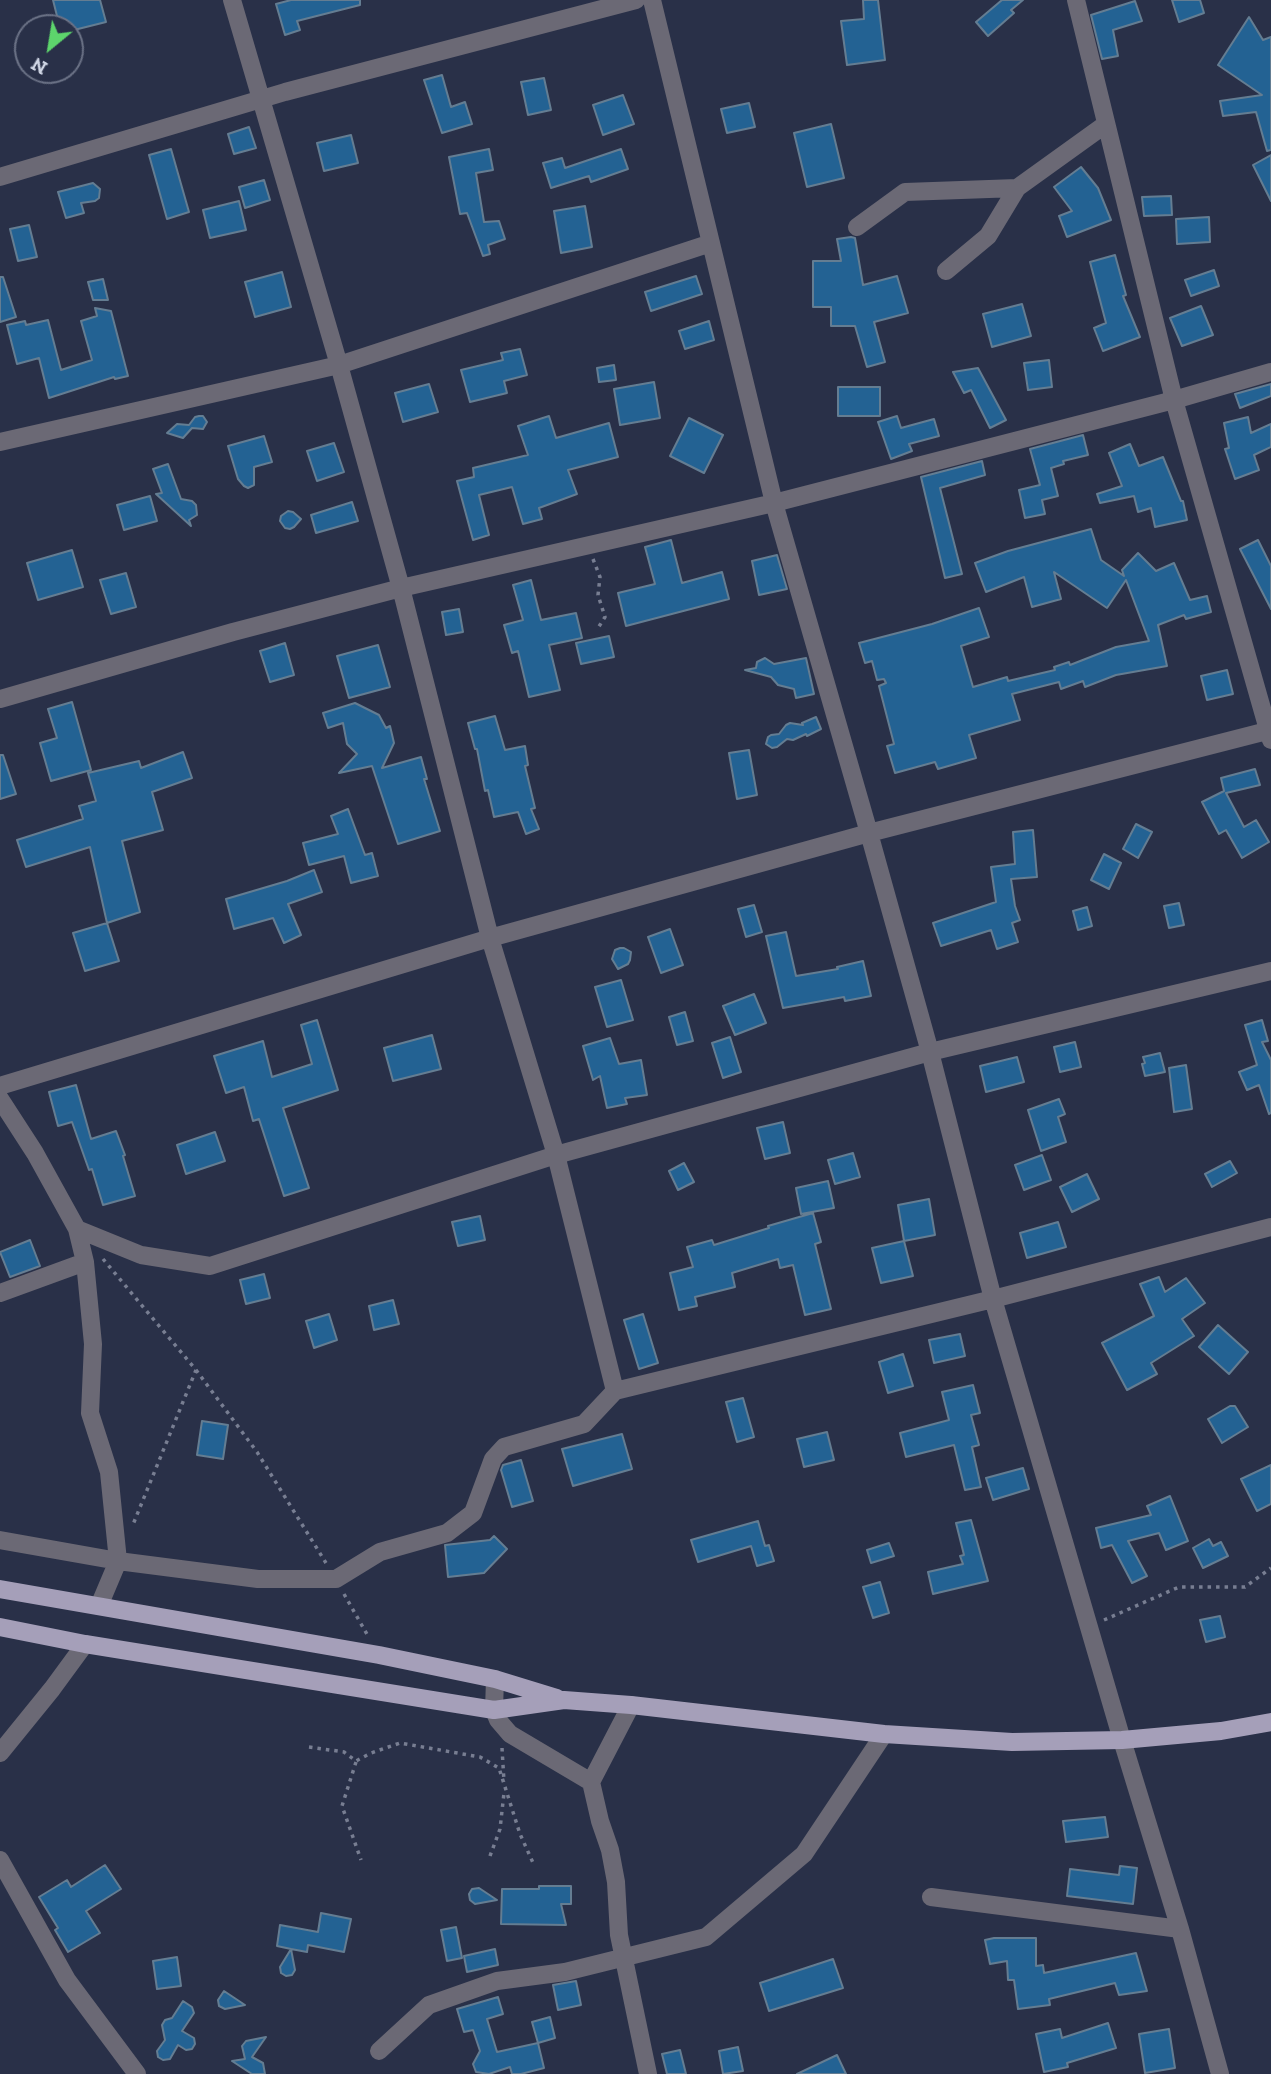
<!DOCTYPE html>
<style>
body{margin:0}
#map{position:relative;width:1271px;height:2074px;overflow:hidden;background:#293048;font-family:"Zilla Slab",serif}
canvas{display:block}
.north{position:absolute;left:14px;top:14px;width:70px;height:70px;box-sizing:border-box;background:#293048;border:2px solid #6b7286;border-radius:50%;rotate:210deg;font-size:19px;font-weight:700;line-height:28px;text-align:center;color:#cfd5e4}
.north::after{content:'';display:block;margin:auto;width:24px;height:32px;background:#5dd56c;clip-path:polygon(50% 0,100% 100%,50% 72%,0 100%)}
</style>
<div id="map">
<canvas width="1271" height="2074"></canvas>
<div class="north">N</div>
</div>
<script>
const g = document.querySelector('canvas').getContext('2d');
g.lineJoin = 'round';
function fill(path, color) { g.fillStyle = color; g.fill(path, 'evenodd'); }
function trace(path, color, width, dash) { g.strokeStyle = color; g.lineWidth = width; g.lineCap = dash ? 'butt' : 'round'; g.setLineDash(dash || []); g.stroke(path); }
const building = new Path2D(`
 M53 0H100L106 22 70 31V28H60Z
 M291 0H360V5L297 21 300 30 285 35 276 4Z
 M863 0H878L885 60 847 65 841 21 864 19Z
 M1002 0H1023L1011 10 1014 13 988 36 976 22Z
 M1172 0H1200L1204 13 1179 22Z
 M1135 1 1142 21 1113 30 1118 56 1102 59 1091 15Z
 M1249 17 1263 40 1271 37V150L1267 151 1256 112 1223 116 1220 101 1262 95 1218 65Z
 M442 75 451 107 465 102 472 124 442 133 424 80Z
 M544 78 551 110 528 115 521 82Z
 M623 95 634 124 603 135 593 105Z
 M749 103 755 127 727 133 721 109Z
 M831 124 844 178 807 187 794 133Z
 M249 127 256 148 234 154 228 134Z
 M351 135 358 163 324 171 317 143Z
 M171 149 189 212 167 219 149 155Z
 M489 149 493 170 476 173 484 222 499 221 505 239 488 245 490 254 483 256 467 213 460 214 449 157Z
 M621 149 628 169 591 182 589 176 551 188 543 163 562 158 565 168Z
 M1271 155V201L1253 165Z
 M1081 167 1098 188 1111 220 1067 237 1059 216 1072 211 1054 187Z
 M264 180 270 200 245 208 239 187Z
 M93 183 100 189 99 198 95 201 81 203 84 213 66 218 58 192Z
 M1171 196 1172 215 1144 216 1142 197Z
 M239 201 246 230 210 238 203 210Z
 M585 206 592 247 561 253 554 211Z
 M1209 217 1210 242 1177 244 1176 219Z
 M29 225 37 257 18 261 10 229Z
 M851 237 855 238 863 285 897 276 908 313 874 322 885 362 867 367 855 326H831V307H813V261H841L837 239Z
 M1115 255 1126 295 1123 296 1140 337 1103 351 1094 328 1106 323 1090 262Z
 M1214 270 1219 286 1191 296 1185 280Z
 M282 272 291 307 255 317 245 282Z
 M696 276 702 294 651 311 645 292Z
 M0 277H3L16 317 0 322Z
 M103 279 108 300H93L88 282Z
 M1022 304 1031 336 992 347 983 314Z
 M1201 306 1213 335 1182 346 1170 318Z
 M95 308 111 311 128 376 115 379 114 377 49 398 39 358 17 364 7 325 25 321 26 325 48 320 61 370 92 360 81 321 97 316Z
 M709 321 714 340 685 349 679 331Z
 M520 349 527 375 504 381 507 393 470 402 461 370 503 360 501 353Z
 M1049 360 1052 387 1028 390 1024 363Z
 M614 365 616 380 599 382 597 368Z
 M978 368 1006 420 990 428 971 390 964 393 953 372Z
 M654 382 660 418 620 425 614 389Z
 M429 384 438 412 403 422 395 393Z
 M1271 384V396L1240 408 1235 394Z
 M838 387H880V416H838Z
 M199 416H203L207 422 203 429 192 428 183 438 167 433 177 424 189 425 195 417Z
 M549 416 556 438 609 423 618 457 568 470 577 494 539 508 542 519 523 524 512 487 479 495 489 535 473 540 457 481 474 477 473 468 528 455 518 426Z
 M897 416 901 428 934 419 939 436 909 444 912 451 891 459 878 422Z
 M1248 417 1251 433 1271 424V447L1254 455 1259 470 1235 479 1225 449 1229 448 1224 423Z
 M689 418 723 435 704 473 670 456Z
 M1083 435 1088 455 1063 461 1064 464 1051 468 1058 496 1042 500 1045 514 1025 518 1019 490 1040 485 1030 449Z
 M264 436 272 462 254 467V485L248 488 244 486 238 479 228 446Z
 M334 443 344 472 317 481 307 451Z
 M1130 444 1139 466 1163 457 1181 501H1183L1187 520 1155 527 1151 508 1138 512 1134 496 1100 503 1097 494 1122 486 1109 453Z
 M982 461 985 475 940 488 962 574 945 578 921 477Z
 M168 464 181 499 192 501 196 505 197 515 189 520 191 526 156 494 162 493 153 469Z
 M150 496 157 521 124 530 117 505Z
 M352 502 358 521 316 533 311 515Z
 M288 511 293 512 301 519 294 527 290 529 285 528 280 521 281 516Z
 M1091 529 1101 560 1124 576 1122 570 1138 553 1156 571 1174 563 1190 600 1207 596 1211 612 1186 619 1184 615 1158 625 1167 666 1116 675 1085 687 1083 681 1061 689 1059 682 1012 694 1020 720 969 735 976 758 938 769 935 762 895 773 887 746 894 744 879 686 886 683 884 679 877 680 872 661 865 663 859 643 932 624 979 608 989 637 961 646 973 687 1007 677 1008 681 1055 670 1054 667 1069 662 1070 665 1116 647 1149 641 1126 580 1107 608 1054 572 1061 599 1032 607 1024 577 986 592 975 563 1008 551Z
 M671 540 682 583 722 572 729 599 626 626 618 593 655 584 645 547Z
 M1258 540 1271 566V609L1240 549Z
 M72 550 83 587 38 600 27 563Z
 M777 555 787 589 759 595 752 561Z
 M126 573 136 607 111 614 100 580Z
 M531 580 541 620 576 613 582 638 549 645 560 690 529 697 518 651 512 653 504 625 523 620 513 585Z
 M459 609 463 632 446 635 442 612Z
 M609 636 614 657 581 664 576 643Z
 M285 643 294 675 270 682 260 651Z
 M378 645 390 687 349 698 337 656Z
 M765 658 774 664 806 658 814 694 796 698 794 689 778 685 771 677 745 670 756 668 757 662Z
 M1227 670 1233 694 1207 700 1201 676Z
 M72 702 91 770 51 781 40 743 57 738 48 709Z
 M355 703 379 715 386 728 390 726 394 743 382 768 421 757 427 779H424L440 831 398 844 372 766 339 773 357 754 347 744 343 723 328 728 323 713Z
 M495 716 505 750 525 746 528 765 525 766 535 808 531 809 539 829 526 834 518 812 494 817 488 790 485 791 477 749H475L468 723Z
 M816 717 821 729 807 736 806 734 793 740 787 739 777 747 772 748 766 744 768 737 771 735 779 734 786 725 790 723 803 725 802 723Z
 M749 750 757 795 737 799 729 753Z
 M183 752 192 778 152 792 163 830 122 841 140 912 107 923 90 847 26 867 17 840 83 819 79 806 96 801 88 773 139 761 141 768Z
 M0 755H3L16 794 0 799Z
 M1255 769 1260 785 1226 793 1244 827 1256 820 1269 842 1242 858 1226 830 1219 834 1202 802 1224 791 1221 778Z
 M348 809 365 855 372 853 378 876 351 883 344 856 309 865 303 843 338 834 331 816Z
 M1136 824 1152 832 1138 858 1123 849Z
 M1033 830 1037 877 1011 879 1015 906 1020 920 1012 923 1018 942 997 949 991 930 941 946 933 923 996 902 991 867 1015 864 1013 832Z
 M1104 854 1121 863 1109 889 1091 880Z
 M314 870 322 892 288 904 301 935 284 943 273 918 234 929 226 899 287 881Z
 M1179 903 1184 925 1169 928 1164 906Z
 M754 905 762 932 746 937 738 909Z
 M1087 907 1092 926 1078 930 1073 911Z
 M107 923 119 961 85 971 73 933Z
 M670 929 683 965 661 973 648 937Z
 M786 932 796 976 838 969 837 967 863 961 871 996 845 1001 844 997 783 1008 766 936Z
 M620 948H624L631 952 630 960 628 964 618 969 612 959 615 950Z
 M621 980 633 1020 607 1027 595 987Z
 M754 994 766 1023 735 1035 723 1006Z
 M685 1012 693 1041 677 1045 669 1017Z
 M317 1020 338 1090 283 1108 309 1188 284 1196 259 1119 253 1121 244 1087 226 1093 214 1056 263 1041 272 1077 312 1064 301 1025Z
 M1262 1020 1268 1041 1262 1042 1271 1060V1113L1269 1114 1259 1085 1247 1090 1239 1072 1257 1065 1245 1025Z
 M432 1035 441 1069 393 1081 384 1048Z
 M730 1037 741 1072 723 1078 712 1043Z
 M610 1038 619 1064 641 1060 647 1095 625 1098 627 1104 607 1108 600 1076 593 1080 583 1046Z
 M1075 1042 1081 1067 1060 1072 1054 1047Z
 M1160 1053 1165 1072 1145 1076 1142 1064 1145 1063 1143 1057Z
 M1017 1057 1024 1082 986 1092 980 1066Z
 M1186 1065 1192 1109 1174 1112 1169 1068Z
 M76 1085 91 1139 116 1131 125 1155 123 1156 135 1196 103 1205 92 1169 89 1170 72 1122 58 1126 49 1092Z
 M1059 1099 1065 1114 1058 1117 1066 1142 1041 1151 1028 1110Z
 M783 1122 790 1153 765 1159 757 1128Z
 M215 1132 225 1161 186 1174 177 1145Z
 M853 1153 860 1177 835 1184 828 1160Z
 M1042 1155 1051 1180 1024 1190 1015 1165Z
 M1230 1161 1237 1173 1212 1187 1205 1174Z
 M684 1163 694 1182 678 1190 669 1171Z
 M1087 1174 1099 1199 1072 1212 1060 1187Z
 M828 1181 834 1208 801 1214 796 1188Z
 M929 1199 935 1235 904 1241 898 1205Z
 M813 1213 821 1242 815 1244 831 1309 805 1315 793 1265 780 1268 778 1259 732 1273 735 1287 695 1297 697 1306 679 1310 670 1273 693 1267 687 1247 712 1240 714 1245 769 1228 768 1226Z
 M480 1216 485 1240 458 1246 452 1222Z
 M1058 1222 1066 1247 1027 1258 1020 1233Z
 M30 1240 40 1266 10 1277 0 1252Z
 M904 1241 913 1276 881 1283 872 1248Z
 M264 1274 270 1298 246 1304 240 1280Z
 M1159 1277 1165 1292 1186 1278 1205 1303 1182 1319 1194 1336 1151 1363 1157 1374 1127 1390 1102 1343 1154 1316 1140 1284Z
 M393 1300 399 1324 374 1330 369 1306Z
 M329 1314 337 1340 314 1348 306 1321Z
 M643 1314 658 1363 639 1369 624 1320Z
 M1218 1325 1248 1352 1229 1374 1199 1347Z
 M960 1334 965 1356 934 1363 929 1340Z
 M903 1354 913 1386 888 1393 879 1362Z
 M973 1385 980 1413 971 1415 979 1445 972 1447 981 1487 965 1490 954 1445 906 1457 900 1433 949 1420 942 1392Z
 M743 1398 754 1437 737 1442 726 1402Z
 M1230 1406H1235L1248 1427 1222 1443 1208 1419Z
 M202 1421 228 1425 223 1459 197 1455Z
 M827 1432 834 1460 804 1467 797 1439Z
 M622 1434 632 1469 573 1486 562 1449Z
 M521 1460 533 1501 512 1507 501 1470 503 1465Z
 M1271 1465V1504L1257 1511 1241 1479Z
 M1023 1468 1029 1489 993 1500 986 1478Z
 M1170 1496 1188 1541 1166 1550 1159 1533 1128 1541 1147 1576 1132 1583 1112 1545 1101 1548 1096 1528 1151 1515 1147 1506Z
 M971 1520 988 1581 933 1594 928 1572 963 1564 960 1556 964 1555 956 1523Z
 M758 1521 765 1546 769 1545 774 1561 757 1566 751 1546 698 1562 691 1540Z
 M494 1536 507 1549 484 1573 448 1577 445 1545 490 1540Z
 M1209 1539 1213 1546 1221 1542 1228 1556 1203 1568 1193 1548Z
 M889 1543 894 1556 871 1563 867 1550Z
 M880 1582 889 1613 873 1618 863 1587Z
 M1220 1616 1225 1637 1206 1642 1200 1620Z
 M1105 1817 1108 1837 1066 1842 1063 1821Z
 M105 1865 121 1889 86 1911 100 1933 68 1952 55 1930 58 1928 39 1897 67 1880 71 1887Z
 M1120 1866 1137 1868 1133 1904 1067 1896 1070 1869 1119 1875Z
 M539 1886H571V1904H561L566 1925 501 1924 502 1889H539Z
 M479 1888 497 1900 475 1904 470 1900 469 1894 472 1889Z
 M321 1913 351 1919 344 1952 308 1945 307 1952 291 1949 295 1970 292 1975 286 1976 281 1973 280 1967 291 1949 277 1946 280 1925 318 1932Z
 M456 1927 462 1958 447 1961 441 1930Z
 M994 1938H1036V1966L1043 1965 1044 1973 1136 1953 1147 1991 1119 1995 1115 1983 1049 1999 1050 2005 1018 2009 1014 1980H1008L1007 1961 990 1964 985 1940Z
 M495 1949 498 1965 467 1972 464 1956Z
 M177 1957 181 1986 157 1989 153 1961Z
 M833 1959 843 1988 769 2011 760 1983Z
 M576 1981 581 2005 558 2010 553 1985Z
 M224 1991 245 2005 225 2009 219 2006 218 2000Z
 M498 1997 503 2014 487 2019 497 2052 538 2043 544 2068 521 2074H512L510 2067 489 2074 476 2072 473 2064 480 2051 473 2030 464 2032 457 2009Z
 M183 2001 192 2007 194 2013 182 2031 194 2038 195 2044 192 2049 186 2050 178 2045 170 2059 163 2060 158 2057 157 2051 165 2040 162 2025 165 2020 172 2018Z
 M550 2017 555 2038 538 2043 532 2022Z
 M1108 2023 1116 2048 1067 2063 1068 2067 1044 2072 1036 2034 1060 2029 1062 2038Z
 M1169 2029 1175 2068 1145 2073 1139 2034Z
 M266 2037 252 2057 263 2063 265 2074H252L232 2061 245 2059 242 2046 246 2041Z
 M738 2047 743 2071 723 2074 719 2051Z
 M680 2050 686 2074H667L662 2054Z
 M837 2055 846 2074H797Z`);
fill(building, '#236293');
trace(building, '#647d92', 2);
trace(new Path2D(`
 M593 559 600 577 598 595 605 617 598 628
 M103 1259 196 1370 132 1527
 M196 1370 257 1452 326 1563
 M344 1594 368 1636
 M1104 1620 1179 1587H1245L1271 1568
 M309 1747 344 1752 356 1761 371 1753 400 1743 480 1757 499 1768 520 1834 534 1865
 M502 1748 504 1782
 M356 1762 342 1806 361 1860
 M490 1856 500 1829 504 1793`), '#787e92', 3.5, [3.5, 5]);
trace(new Path2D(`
 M232 0 339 365 401 588 490 938 556 1155 615 1391
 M652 0 774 503 869 833 930 1052 993 1299 1122 1740 1180 1929 1220 2074
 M1076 0 1174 400 1271 740
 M0 177 285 92 636 0
 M857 227 905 192 1017 188 1106 124
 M946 271 988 236 1017 188
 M0 442 339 365 711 243
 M0 699 233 632 401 588 774 503 1174 400 1271 372
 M0 1086 490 938 869 833 1271 730
 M0 1099 35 1153 77 1229 85 1262 93 1344 90 1413 109 1472 118 1561 99 1606
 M77 1229 141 1255 210 1266 556 1155 930 1052 1271 971
 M0 1293 85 1262
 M0 1540 118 1561 258 1579H336L380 1552 447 1533 473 1513 493 1459 504 1447 584 1424 615 1391 993 1299 1271 1227
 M495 1679 494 1710 498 1720 510 1734 591 1782
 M631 1705 591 1782 600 1821 610 1850 616 1882 619 1935 648 2074
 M0 1753 52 1689 85 1644
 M0 1860 67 1980 137 2074
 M931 1897 1180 1929
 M379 2051 429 2005 497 1981 565 1972 706 1937 804 1854 884 1734`), '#6b6975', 18);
trace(new Path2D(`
 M0 1589 379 1655 495 1679 557 1698
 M0 1627 85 1644 494 1710 564 1700 631 1705 884 1734 1012 1742 1122 1740 1221 1731 1271 1722`), '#a59fb9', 18);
</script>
